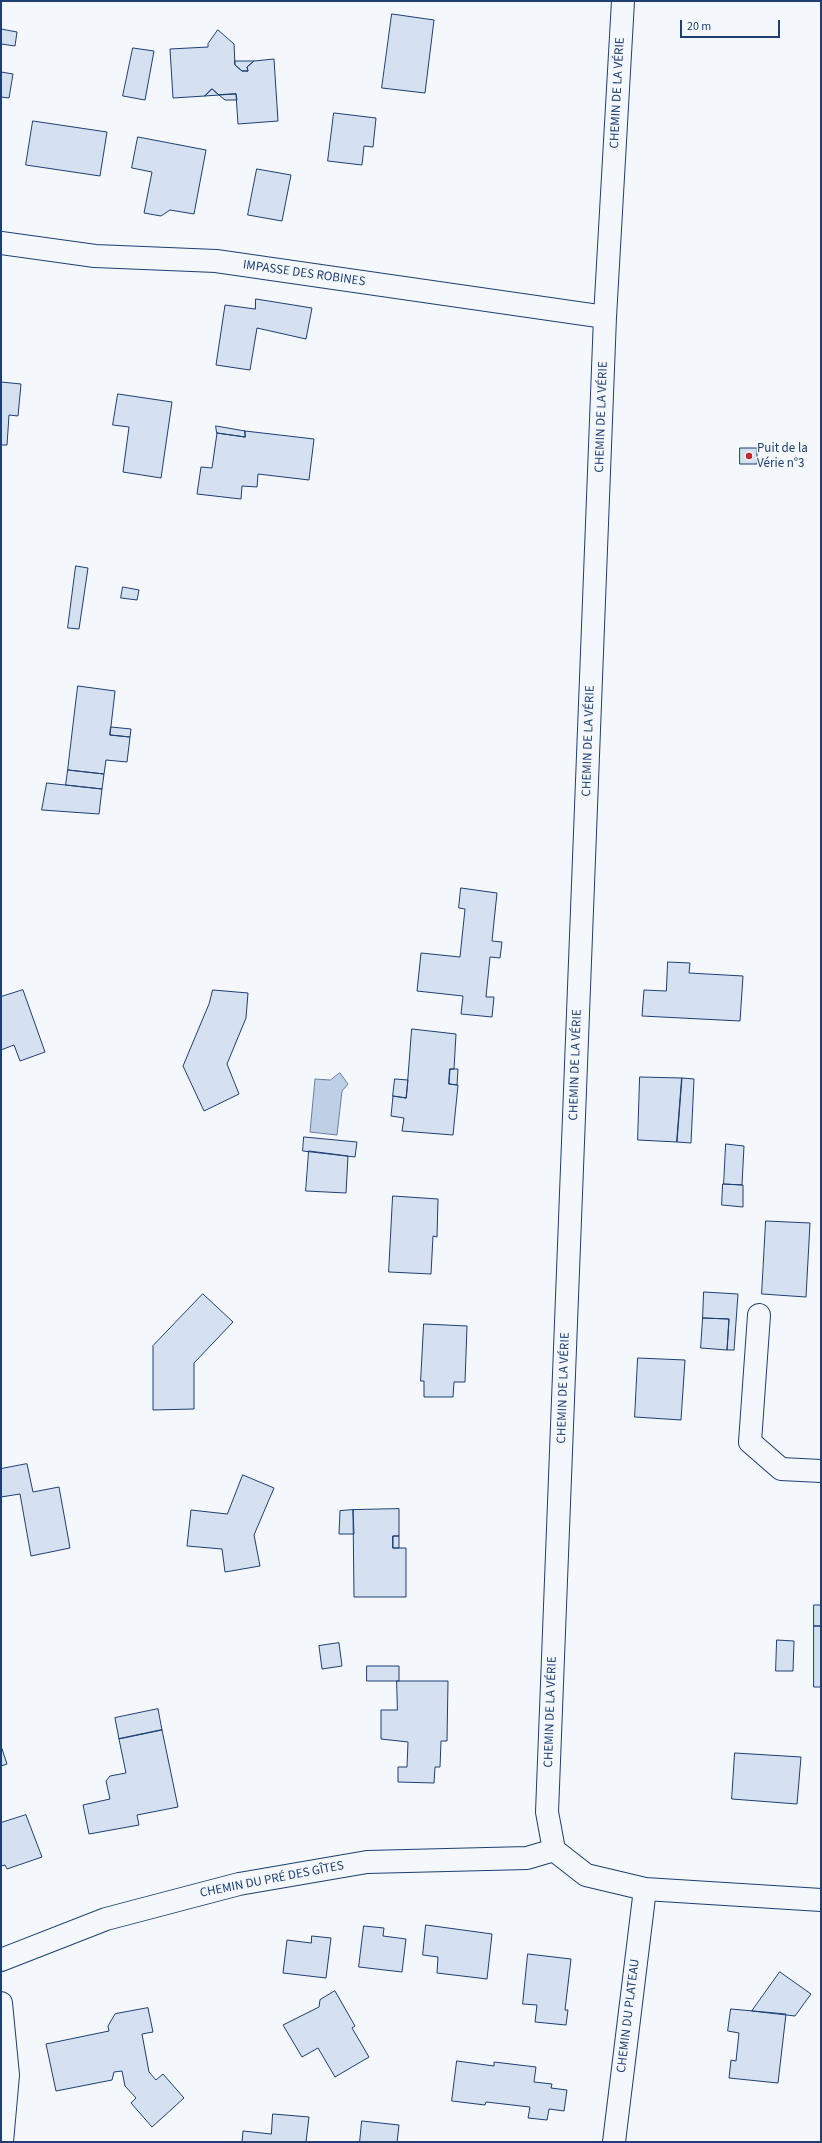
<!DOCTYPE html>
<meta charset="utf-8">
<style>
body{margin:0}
#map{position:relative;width:822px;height:2143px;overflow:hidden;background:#f4f7fb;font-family:"Source Sans 3",sans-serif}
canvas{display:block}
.frame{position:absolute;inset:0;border:2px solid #1d3f73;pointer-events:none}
.scale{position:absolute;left:680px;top:20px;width:100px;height:18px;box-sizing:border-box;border:2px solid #1d3f73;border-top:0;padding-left:5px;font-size:12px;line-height:14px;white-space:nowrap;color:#1d3f73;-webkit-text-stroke:3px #f4f7fb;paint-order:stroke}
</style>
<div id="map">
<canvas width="822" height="2143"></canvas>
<div class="frame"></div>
<div class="scale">20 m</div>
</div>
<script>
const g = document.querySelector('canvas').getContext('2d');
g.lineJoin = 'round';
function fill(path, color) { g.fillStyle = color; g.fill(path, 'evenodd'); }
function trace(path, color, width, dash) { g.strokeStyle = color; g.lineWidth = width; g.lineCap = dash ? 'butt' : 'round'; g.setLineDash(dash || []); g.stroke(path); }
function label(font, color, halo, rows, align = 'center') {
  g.font = font + ' "Source Sans 3",sans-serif'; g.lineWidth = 3; g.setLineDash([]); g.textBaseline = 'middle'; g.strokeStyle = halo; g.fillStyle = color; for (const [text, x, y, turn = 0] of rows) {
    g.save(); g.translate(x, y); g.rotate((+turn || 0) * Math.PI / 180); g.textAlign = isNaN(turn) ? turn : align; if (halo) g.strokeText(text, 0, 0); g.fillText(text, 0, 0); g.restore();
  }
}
const water = new Path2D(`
 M340 1073 348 1084 342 1091 337 1135 310 1132 315 1079 330 1080Z`);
fill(water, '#bed0e5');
trace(water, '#687fa3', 1);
const building = new Path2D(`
 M392 14 434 20 425 93 382 88Z
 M1 29 17 32 15 46 1 44Z
 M218 30 234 44 235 65 242 71H248L247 67 254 61 274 59 278 121 238 124 236 94 219 95 212 89 205 96 173 98 170 49 208 47V44Z
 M133 48 154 51 145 100 123 96Z
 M235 61H254L247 67 248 71H242L235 65Z
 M1 72 13 74 9 98 1 97Z
 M212 89 219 95 205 96Z
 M236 94 237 100H225L219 95Z
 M334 113 376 118 373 147 364 146 362 165 328 161Z
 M33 121 107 132 100 176 26 165Z
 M138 137 206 150 194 214 170 210 161 216 144 213 152 172 132 168Z
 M257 169 291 175 282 221 248 215Z
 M256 299 312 308 306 339 257 328 250 370 216 365 225 305 255 309Z
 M1 382 21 384 18 416 9 415 7 445H1Z
 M118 394 172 402 161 478 123 472 129 427 113 425Z
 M216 426 245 431V437L217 433Z
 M245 431 314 439 309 480 258 474 257 487 242 486 241 499 197 494 201 467 212 468 217 433 245 437Z
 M740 448H757V464H740Z
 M76 566 88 568 79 629 68 628Z
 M123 587 139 590 137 600 121 598Z
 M78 686 115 691 110 735 130 737 127 762 106 760 104 774 68 770Z
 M111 727 131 729 130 737 110 735Z
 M68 770 104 774 102 789 66 785Z
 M47 783 102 789 99 814 42 810Z
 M461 888 497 893 492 941 502 942 500 958 490 957 486 997H494L492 1017 461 1014 463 996 417 991 421 953 460 957 465 909 459 908Z
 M668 962 690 963 689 973 743 976 740 1021 642 1016 644 990 666 991Z
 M23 990 45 1052 20 1061 14 1045 1 1050V997Z
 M213 990 248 993 246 1018 227 1064 239 1094 204 1111 183 1066 209 1004Z
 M412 1029 456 1034 454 1069H450L449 1084 458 1085 453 1135 402 1131 404 1118 391 1116 393 1096 406 1098Z
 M450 1069H458L457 1085 449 1084Z
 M640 1077 682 1078 677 1142 638 1140Z
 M682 1078 694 1079 691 1143 677 1142Z
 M395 1079 408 1080 406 1098 393 1096Z
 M304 1137 357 1142 355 1157 303 1151Z
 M726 1144 744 1146 742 1185 724 1184Z
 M309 1151 348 1156 346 1193 306 1191Z
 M723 1184 743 1185V1207L722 1205Z
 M393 1196 438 1199 437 1237 433 1236 431 1274 389 1272Z
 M766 1221 810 1223 806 1297 762 1294Z
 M704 1292 738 1294 734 1350H727L729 1319 703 1318Z
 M203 1294 233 1322 194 1363V1409L153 1410V1346Z
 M703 1318 729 1319 727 1350 701 1348Z
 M424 1324 467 1326 465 1382H454L453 1397H424V1381H421Z
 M638 1358 685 1360 681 1420 635 1417Z
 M27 1464 33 1492 59 1487 70 1548 31 1556 20 1494 1 1497V1469Z
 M243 1475 274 1488 254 1535 260 1566 225 1572 222 1549 187 1546 191 1510 227 1514Z
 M399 1509V1536H393V1548H406V1597H354L353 1510Z
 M353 1510 354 1534H339L340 1511Z
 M393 1536H399V1548H393Z
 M814 1605H821V1626H814Z
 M814 1626H821V1687H814Z
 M777 1640 794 1641 793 1671H776Z
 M339 1643 342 1666 322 1669 319 1646Z
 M367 1666H399V1681H367Z
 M397 1681H448L447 1741H441L440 1767H435L434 1783 398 1782V1767H407L408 1742 381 1739V1710H397Z
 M158 1709 162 1730 119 1739 115 1718Z
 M162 1730 178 1807 137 1815 139 1825 89 1834 83 1805 110 1799 106 1781 110 1776 126 1773 119 1739Z
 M1 1746 7 1764 1 1766Z
 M735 1753 801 1757 797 1804 732 1799Z
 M26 1815 42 1857 7 1869 5 1865 1 1866V1823Z
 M426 1925 492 1934 487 1979 437 1973 438 1957 423 1955Z
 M364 1926 384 1928 383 1936 406 1939 402 1972 359 1967Z
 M312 1936 331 1938 326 1978 283 1973 287 1940 311 1943Z
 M528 1954 571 1959 565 2010H568L566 2025 535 2022 537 2005 523 2004Z
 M780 1972 811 1994 795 2016 752 2011Z
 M335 1991 355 2026 352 2028 369 2057 335 2077 318 2048 302 2057 283 2025 319 2007 320 2000Z
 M148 2008 153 2032 142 2034 149 2072 156 2080 163 2074 184 2098 152 2127 131 2103 136 2098 125 2086 122 2071 114 2072 112 2080 56 2091 46 2044 109 2031 108 2026 115 2014Z
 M731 2009 786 2014 778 2083 729 2078 731 2060 736 2061 739 2033 728 2031Z
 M457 2061 494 2066V2062L536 2067 534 2082 552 2084 551 2088 567 2090 564 2111 549 2109 547 2120 528 2118 530 2107 486 2102 485 2105 452 2101Z
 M273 2114 309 2117 306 2142H242L243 2131 271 2134Z
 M362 2121 399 2125 397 2142H360Z`);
fill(building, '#d5e0f0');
trace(building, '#1d3f73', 1);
const minor = new Path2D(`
 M623 1 605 317 547 1812 554 1850 586 1875 645 1889 821 1900
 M1 243 95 256 216 261 605 317
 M759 1315 750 1442 781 1469 821 1471
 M1 1960 106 1919 239 1884 367 1862 527 1858 554 1850
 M1 2003 8 2075 2 2142
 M614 2142 645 1889`);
trace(minor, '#1d3f73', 24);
trace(minor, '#f4f7fb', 22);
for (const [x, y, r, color] of [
 [749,456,4,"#c62828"]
]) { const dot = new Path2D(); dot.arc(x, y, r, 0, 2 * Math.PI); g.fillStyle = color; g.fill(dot); trace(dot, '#f4f7fb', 1.5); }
label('13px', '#1d3f73', '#f4f7fb', [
 ["CHEMIN DE LA VÉRIE",618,93,-87],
 ["IMPASSE DES ROBINES",304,274,8],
 ["CHEMIN DE LA VÉRIE",602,417,-88],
 ["CHEMIN DE LA VÉRIE",589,741,-88],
 ["CHEMIN DE LA VÉRIE",576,1065,-88],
 ["CHEMIN DE LA VÉRIE",564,1388,-88],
 ["CHEMIN DE LA VÉRIE",551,1712,-88],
 ["CHEMIN DU PRÉ DES GÎTES",272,1880,-11],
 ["CHEMIN DU PLATEAU",629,2016,-83]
]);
label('13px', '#1d3f73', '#f4f7fb', [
 ["Puit de la",757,449],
 ["Vérie n°3",757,464]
], 'left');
</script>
